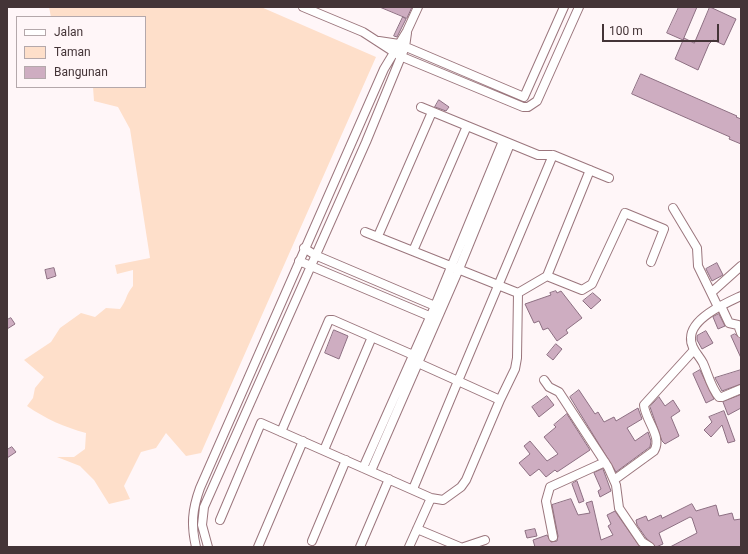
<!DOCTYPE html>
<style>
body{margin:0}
#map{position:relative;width:748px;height:554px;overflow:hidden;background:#fff6f8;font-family:Roboto,sans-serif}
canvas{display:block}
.frame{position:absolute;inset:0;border:8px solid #443437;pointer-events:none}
.legend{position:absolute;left:16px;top:16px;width:130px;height:72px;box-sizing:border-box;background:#fff6f8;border:1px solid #b4a8ab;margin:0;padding:5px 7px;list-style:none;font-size:12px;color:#443437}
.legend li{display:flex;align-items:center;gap:8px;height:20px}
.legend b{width:20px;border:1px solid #b4a8ab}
.scale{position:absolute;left:602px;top:24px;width:117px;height:18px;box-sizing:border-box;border:2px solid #443437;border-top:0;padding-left:5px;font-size:12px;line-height:14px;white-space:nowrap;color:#443437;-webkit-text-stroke:3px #fff6f8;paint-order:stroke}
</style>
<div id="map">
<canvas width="748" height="554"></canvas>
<div class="frame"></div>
<ul class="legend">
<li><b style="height:5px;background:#fff"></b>Jalan</li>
<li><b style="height:11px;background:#fedfca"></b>Taman</li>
<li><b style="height:11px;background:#ceadc1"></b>Bangunan</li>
</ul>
<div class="scale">100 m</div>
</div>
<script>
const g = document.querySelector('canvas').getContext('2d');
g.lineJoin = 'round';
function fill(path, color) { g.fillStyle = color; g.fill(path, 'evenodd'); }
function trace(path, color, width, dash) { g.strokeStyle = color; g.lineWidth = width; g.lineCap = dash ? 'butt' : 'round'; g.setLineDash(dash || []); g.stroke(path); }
fill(new Path2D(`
 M49 7H261L376 57 201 453 186 456 166 433 156 448 141 452 124 486 130 499 109 504 94 480 80 466 57 457H74L85 449 86 433C64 427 46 419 27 406L33 398 35 388 44 377 24 360 51 342 60 328 81 313 95 317 106 308 120 309C127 300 125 296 133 286V270L117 274 115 265 150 258 130 129 118 107 94 101 93 87H145V17H51Z`), '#fedfca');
const building = new Path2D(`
 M380 7H412L407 18Z
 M679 7H697L683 40 667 33Z
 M710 7 736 19 724 45 713 40 709 44 698 70 675 59 684 38 694 43Z
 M403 17 406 19 397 37 394 36Z
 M641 74 737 116 736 117 741 119V144L729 139 730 137 632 94Z
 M439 100 449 107 446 111 435 107Z
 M717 263 723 275 712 281 706 269Z
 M54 268 56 276 47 279 45 270Z
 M556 291 557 293 561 291 582 318 566 330 568 333 557 341 548 328 543 330 539 321 534 323 525 304 551 295 550 293Z
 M593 293 601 300 591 309 583 301Z
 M719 314 725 326 718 329 713 317Z
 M11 318 15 324 7 329V320Z
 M334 330 348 336 339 359 325 353Z
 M706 331 713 343 702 349 697 340V336Z
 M735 334 741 338V358L731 336Z
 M556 344 562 349 553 360 547 355Z
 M700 370 714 399 706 403 693 374Z
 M741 370V384L722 391 715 378Z
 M579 390 595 414 598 412 604 422 614 417 616 421 638 408 642 419 627 428 635 441 648 432 651 441 650 447 616 472 570 397Z
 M741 395V408L728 415 723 402Z
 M547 396 554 405 539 417 532 407Z
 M659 397 665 406 673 400 680 411 671 417 679 436 665 444 662 441 650 407Z
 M724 411 735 441 728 443 722 425 711 437 704 430 712 422 709 417Z
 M567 414 590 450 557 472 555 470 546 477 539 469 530 476 519 463 530 454 524 446 530 441 547 461 558 454 544 437 556 427 554 425Z
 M12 447 16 452 7 458V450Z
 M603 469 611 491 600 497 598 491 601 489 594 473Z
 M577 481 584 501 579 503 572 484Z
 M571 499 578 515 590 513 586 503 592 501 601 540 613 535 608 526 611 524 607 515 615 511 640 547H535L533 540 547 535 551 542 557 541 558 536 552 505Z
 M692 504 696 511 716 505 719 516 732 513 734 520 741 519V547H670L697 533 692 518 690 517 659 533 663 544 656 547 646 538 637 525 636 520 646 516 648 521 661 515 662 518Z
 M535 529 537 536 527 538 525 531Z`);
fill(building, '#ceadc1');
trace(building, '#8d6f82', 1);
const street = new Path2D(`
 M303 7 363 32 400 56 523 107H528L537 101 579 7
 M379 41 399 44 524 97 564 7
 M421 107 538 155H553L609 178
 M673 208 697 248 698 266 718 307
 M365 232 518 293 547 276 590 170
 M378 236 432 112
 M304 248 315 255 435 306 503 141
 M413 251 467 126
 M299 261 434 318
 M547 276 582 290 592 284 625 213 664 229 651 262
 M712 292 741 266
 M741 296C726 303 691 318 691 338 690 348 699 355 703 363 708 374 711 388 719 397H722L741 389
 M721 306 729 323 738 325 741 333
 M418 363 458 381 553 155
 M544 380 549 387 559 392 608 467 616 485 619 508 642 542 650 547
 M281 432 329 320H333L413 355
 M324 450 372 337
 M363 468 435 306 439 308
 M371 471 459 269 510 144
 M614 480 654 451C663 437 645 420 644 405L694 350
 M413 489 458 381 500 400 515 369 517 358 518 293
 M220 520 261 423 431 498 443 500 461 487 466 480 500 400
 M417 529 460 547
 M553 537 546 501 550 487 605 462
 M312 541 346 460
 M196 547C191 525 192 510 200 488L384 69 407 31 418 7
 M208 547 202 525 204 507 366 142 405 47 407 33
 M258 547 303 441
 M360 547 389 479
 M409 547 431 498
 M464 547 485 540`);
trace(street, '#9b767d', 10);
trace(street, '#fff', 8);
</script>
